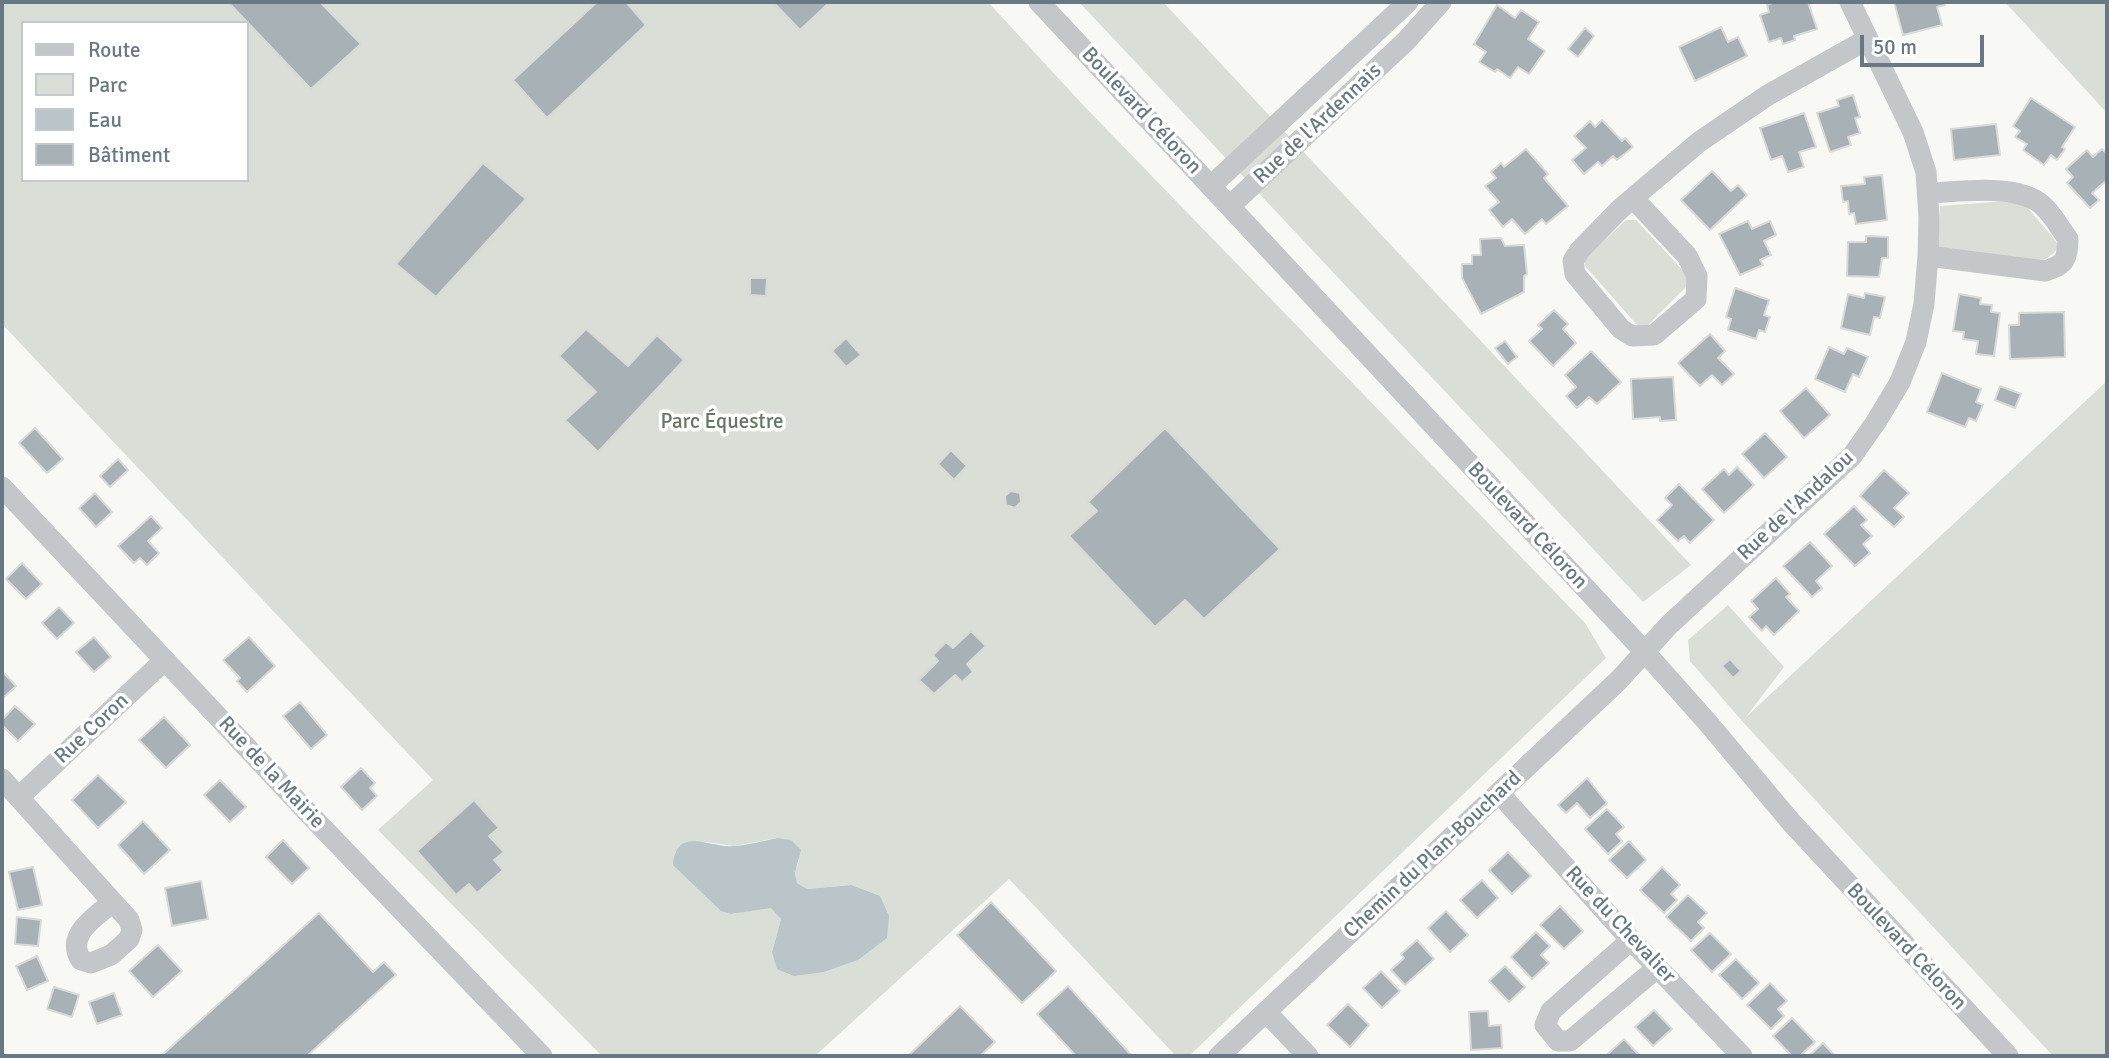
<!DOCTYPE html>
<meta charset="utf-8">
<style>
body{margin:0}
#map{position:relative;width:2109px;height:1058px;overflow:hidden;background:#f8f8f5;font-family:Signika,sans-serif}
canvas{display:block}
.frame{position:absolute;inset:0;border:4px solid #687885;pointer-events:none}
.legend{position:absolute;left:21px;top:21px;width:228px;height:161px;box-sizing:border-box;background:#fff;border:2px solid #c3c9ce;margin:0;padding:9px 12px;list-style:none;font-size:21px;color:#687885}
.legend li{display:flex;align-items:center;gap:14px;height:35px}
.legend b{width:35px;border:2px solid #c3c9ce}
.scale{position:absolute;left:1860px;top:35px;width:124px;height:32px;box-sizing:border-box;border:4px solid #687885;border-top:0;padding-left:9px;font-size:21px;line-height:24px;white-space:nowrap;color:#687885;-webkit-text-stroke:5px #fff;paint-order:stroke}
</style>
<div id="map">
<canvas width="2109" height="1058"></canvas>
<div class="frame"></div>
<ul class="legend">
<li><b style="height:9px;background:#c3c7ca"></b>Route</li>
<li><b style="height:19px;background:#d9dfd6"></b>Parc</li>
<li><b style="height:19px;background:#bac5c9"></b>Eau</li>
<li><b style="height:19px;background:#a8b1b6"></b>Bâtiment</li>
</ul>
<div class="scale">50 m</div>
</div>
<script>
const g = document.querySelector('canvas').getContext('2d');
g.lineJoin = 'round';
function fill(path, color) { g.fillStyle = color; g.fill(path, 'evenodd'); }
function trace(path, color, width, dash) { g.strokeStyle = color; g.lineWidth = width; g.lineCap = dash ? 'butt' : 'round'; g.setLineDash(dash || []); g.stroke(path); }
function label(font, color, halo, rows, align = 'center') {
  g.font = font + ' Signika,sans-serif'; g.lineWidth = 7; g.setLineDash([]); g.textBaseline = 'middle'; g.strokeStyle = halo; g.fillStyle = color; for (const [text, x, y, turn = 0] of rows) {
    g.save(); g.translate(x, y); g.rotate((+turn || 0) * Math.PI / 180); g.textAlign = isNaN(turn) ? turn : align; if (halo) g.strokeText(text, 0, 0); g.fillText(text, 0, 0); g.restore();
  }
}
fill(new Path2D(`
 M2 2H988L1084 106 1585 623 1606 658 1189 1056H1176L1009 879 815 1056H602L378 830 433 780 2 324ZM23 23H247V180H23ZM777 838 799 860 795 873 797 883 807 889 851 885 858 960 823 972 772 952 781 919 771 907 731 914 674 865 675 852 705 842 734 846Z
 M1079 2H1163L1691 565 1643 602Z
 M2005 2H2107V113Z
 M2021 200 2061 247 2043 261 1938 247 1940 206Z
 M1626 220H1636L1689 277V284L1646 327 1638 326 1585 266 1584 259Z
 M2107 381V1056H2053L1742 721 1690 661 1688 640 1728 605 1784 667 1746 717Z`), '#d9dfd6');
fill(new Path2D(`
 M777 838 791 840 801 850 795 873 797 883 807 889 851 885 880 896 889 916 887 938 858 960 824 972 794 976 777 969 772 952 781 919 771 908 731 914 721 911 673 865C676 825 709 848 734 846 748 845 763 841 777 838Z`), '#bac5c9');
const building = new Path2D(`
 M228 2H320L361 44 311 89Z
 M597 2H626L646 25 547 118 513 80Z
 M773 2H830L800 30Z
 M1775 2H1808L1817 29 1794 36 1795 40 1783 44 1781 38 1769 42 1760 15 1769 12 1767 5Z
 M1894 2H1944L1945 5 1937 7 1942 25 1903 35Z
 M1497 5 1515 18 1521 10 1539 22 1528 39 1545 51 1529 74 1518 67 1510 78 1497 69 1495 72 1479 62 1486 52 1474 44Z
 M1721 27 1728 42 1738 37 1747 56 1695 81 1679 47Z
 M1585 28 1594 36 1578 57 1568 49Z
 M1853 95 1860 117 1855 118 1860 133 1848 137 1851 145 1830 152 1817 113 1839 106 1837 100Z
 M2031 98 2075 127 2062 147 2065 149 2057 160 2051 155 2044 165 2023 150 2027 144 2015 137 2020 131 2013 126Z
 M1804 113 1816 147 1799 152 1804 167 1788 172 1782 156 1771 160 1760 128Z
 M1602 120 1622 141 1625 138 1633 147 1617 160 1613 156 1602 166 1598 162 1584 174 1572 160 1586 148 1574 136 1590 121 1595 127Z
 M1996 124 2000 155 1954 160 1951 129Z
 M1526 149 1548 174 1544 178 1568 206 1546 224 1542 219 1525 234 1512 219 1503 227 1489 210 1499 202 1485 186 1496 178 1491 172 1501 163 1504 167Z
 M2102 149 2107 154V180L2092 193 2099 200 2090 208 2067 183 2073 177 2066 169 2087 150 2093 157Z
 M483 163 526 199 436 297 396 264Z
 M1712 171 1731 191 1738 185 1747 195 1710 230 1681 200Z
 M1882 175 1887 220 1856 224 1854 213 1849 214 1848 201 1843 202 1841 186 1865 184 1864 177Z
 M1748 221 1752 229 1770 221 1776 235 1764 241 1771 255 1760 260 1763 265 1740 275 1719 234Z
 M1866 236 1888 237V258H1882L1879 277 1847 276 1848 242H1866Z
 M1501 238 1505 246 1524 245 1527 274 1524 276V292L1481 314 1462 278V264H1472V255H1481L1480 239Z
 M750 278H767L766 296 750 295Z
 M1735 288 1769 300 1764 315 1770 317 1765 332 1759 330 1756 339 1728 330 1731 319 1726 317Z
 M1865 293 1885 297 1880 318 1874 317 1870 335 1841 328 1848 294 1864 298Z
 M1959 294 1981 298 1980 304 1992 305 1991 312 2000 313 1994 356 1976 354 1978 341 1963 339 1964 332 1953 331Z
 M1554 310 1568 324 1563 329 1576 343 1553 366 1529 341 1542 329 1538 325Z
 M2064 312 2065 357 2010 359 2009 325H2019V313Z
 M586 329 628 366 657 335 684 360 598 452 565 420 596 392 559 356Z
 M1710 334 1725 351 1718 358 1734 374 1722 385 1712 375 1700 386 1678 363Z
 M846 338 861 355 846 367 832 351Z
 M1505 341 1517 357 1508 364 1495 348Z
 M1829 347 1844 354 1847 348 1868 357 1859 377 1853 374 1845 392 1815 379Z
 M1591 351 1621 382 1597 404 1589 397 1577 408 1566 396 1576 387 1565 375Z
 M1942 373 1981 389 1976 402 1983 405 1976 421 1969 418 1965 427 1927 412Z
 M1673 377 1676 420 1660 421V417L1633 419 1631 379Z
 M2000 386 2021 394 2015 408 1995 400Z
 M1806 388 1830 415 1804 438 1780 411Z
 M35 428 63 459 47 473 19 443Z
 M1165 428 1280 549 1204 619 1185 600 1155 627 1069 536 1097 511 1088 502Z
 M1765 433 1787 457 1764 478 1742 454Z
 M951 450 967 466 954 480 938 464Z
 M118 459 128 470 110 487 100 476Z
 M1737 467 1754 485 1724 513 1702 489 1724 469 1729 475Z
 M1884 470 1909 493 1894 508 1904 517 1894 527 1860 496Z
 M1679 484 1714 520 1690 543 1684 536 1678 541 1657 520 1672 505 1665 498Z
 M1011 491 1020 493 1021 502 1015 508 1006 505 1005 496Z
 M95 493 112 512 96 527 79 508Z
 M1854 506 1867 520 1861 525 1872 536 1863 544 1870 553 1855 566 1824 534Z
 M151 516 162 528 148 541 159 553 147 565 140 558 134 563 118 546Z
 M1810 542 1832 566 1816 581 1822 588 1812 597 1783 566Z
 M22 563 42 584 26 599 6 579Z
 M1776 578 1790 594 1786 597 1799 611 1774 635 1766 626 1762 631 1749 617 1758 609 1751 601Z
 M59 607 74 623 57 639 42 623Z
 M971 631 986 646 967 664 973 672 962 682 955 675 934 694 919 680 938 661 933 655 946 642 953 648Z
 M94 637 111 657 94 672 76 652Z
 M249 637 275 666 247 692 237 681 240 678 223 660Z
 M1730 659 1741 671 1733 678 1722 666Z
 M2 671 16 686 2 699Z
 M300 702 327 735 311 749 283 716Z
 M15 706 35 724 18 741 2 725V720Z
 M164 717 190 745 166 768 139 740Z
 M361 768 375 783 370 788 377 796 362 810 341 787Z
 M98 775 126 802 98 828 72 800Z
 M1587 778 1607 803 1590 818 1577 803 1566 813 1558 805Z
 M220 780 246 807 230 822 204 795Z
 M474 800 499 828 489 836 504 852 494 860 503 870 477 893 469 884 456 895 417 851Z
 M1607 809 1624 827 1616 834 1622 841 1608 854 1585 829Z
 M143 821 170 850 144 874 118 845Z
 M283 840 309 868 292 884 266 857Z
 M1629 841 1646 860 1627 878 1609 860Z
 M1508 852 1531 876 1512 894 1489 870Z
 M33 867 42 905 18 910 9 872Z
 M1662 867 1680 885 1671 894 1677 900 1664 913 1640 890Z
 M1482 880 1498 898 1477 918 1460 900Z
 M201 881 208 919 172 926 165 888Z
 M1688 895 1707 913 1698 922 1704 928 1691 941 1666 917Z
 M991 902 1056 971 1022 1003 957 935Z
 M1560 906 1583 931 1564 949 1540 925Z
 M1446 911 1468 935 1450 952 1428 928Z
 M319 913 373 972 384 962 396 975 307 1056H161Z
 M17 917 41 920 38 946 15 944Z
 M1536 932 1550 946 1541 955 1549 963 1532 979 1511 957Z
 M1710 933 1731 954 1712 972 1691 950Z
 M1417 940 1434 959 1405 985 1391 970 1404 958 1401 954Z
 M158 945 182 971 153 997 129 971Z
 M37 956 48 981 27 990 16 966Z
 M1736 959 1759 983 1742 999 1719 975Z
 M1505 966 1525 987 1509 1002 1489 981Z
 M1381 971 1400 991 1382 1008 1363 988Z
 M1770 983 1787 1001 1778 1009 1784 1016 1771 1029 1747 1005Z
 M1068 986 1132 1056H1076L1037 1014Z
 M54 987 79 995 72 1017 47 1009Z
 M114 993 122 1015 97 1024 89 1002Z
 M1348 1004 1369 1025 1350 1047 1327 1025Z
 M960 1006 995 1042 980 1056H908Z
 M1654 1010 1672 1029 1653 1046 1635 1027Z
 M1488 1011 1489 1026 1501 1025 1502 1048 1471 1050 1469 1012Z
 M1792 1018 1815 1042 1800 1056H1792L1773 1036Z
 M1624 1039 1640 1056 1607 1055Z
 M1823 1043 1835 1056H1809Z`);
fill(building, '#a8b1b6');
trace(building, '#d9d9d7', 2);
trace(new Path2D(`
 M1039 2 1644 651 1708 723 1791 822 2008 1056
 M1211 186 1408 2
 M1928 193C1960 192 2015 183 2041 204 2052 213 2060 228 2068 239 2067 260 2066 264 2045 271L1928 256
 M1633 198 1687 256 1697 276 1696 299 1654 335 1632 336 1621 329 1575 274 1573 261 1580 250 1620 209 1699 142 1768 95 1866 40
 M1230 206 1406 41 1441 2
 M2 487 314 819 542 1056
 M2 779 129 920 132 930 129 939 111 955 91 963 81 960C65 935 95 917 113 902
 M1499 793 1631 940 1742 1056
 M19 797 165 660
 M1631 940 1551 1011 1545 1025 1558 1041H1570L1658 967
 M1266 1012 1308 1056
 M1219 1056 1619 680 1669 625 1852 456 1876 422 1900 382 1916 342 1924 304 1928 256 1929 218 1926 172 1913 132 1850 2`), '#c3c7ca', 21);
label('21px', '#687885', '#fff', [
 ["Boulevard Céloron",1141,111,47],
 ["Rue de l'Ardennais",1318,124,-43],
 ["Rue de l'Andalou",1796,506,-43],
 ["Boulevard Céloron",1527,526,47],
 ["Rue Coron",92,729,-43],
 ["Rue de la Mairie",271,773,47],
 ["Chemin du Plan-Bouchard",1433,855,-43],
 ["Rue du Chevalier",1620,925,47],
 ["Boulevard Céloron",1906,947,47]
]);
label('21px', '#667862', '#fff', [
 ["Parc Équestre",722,422]
]);
</script>
